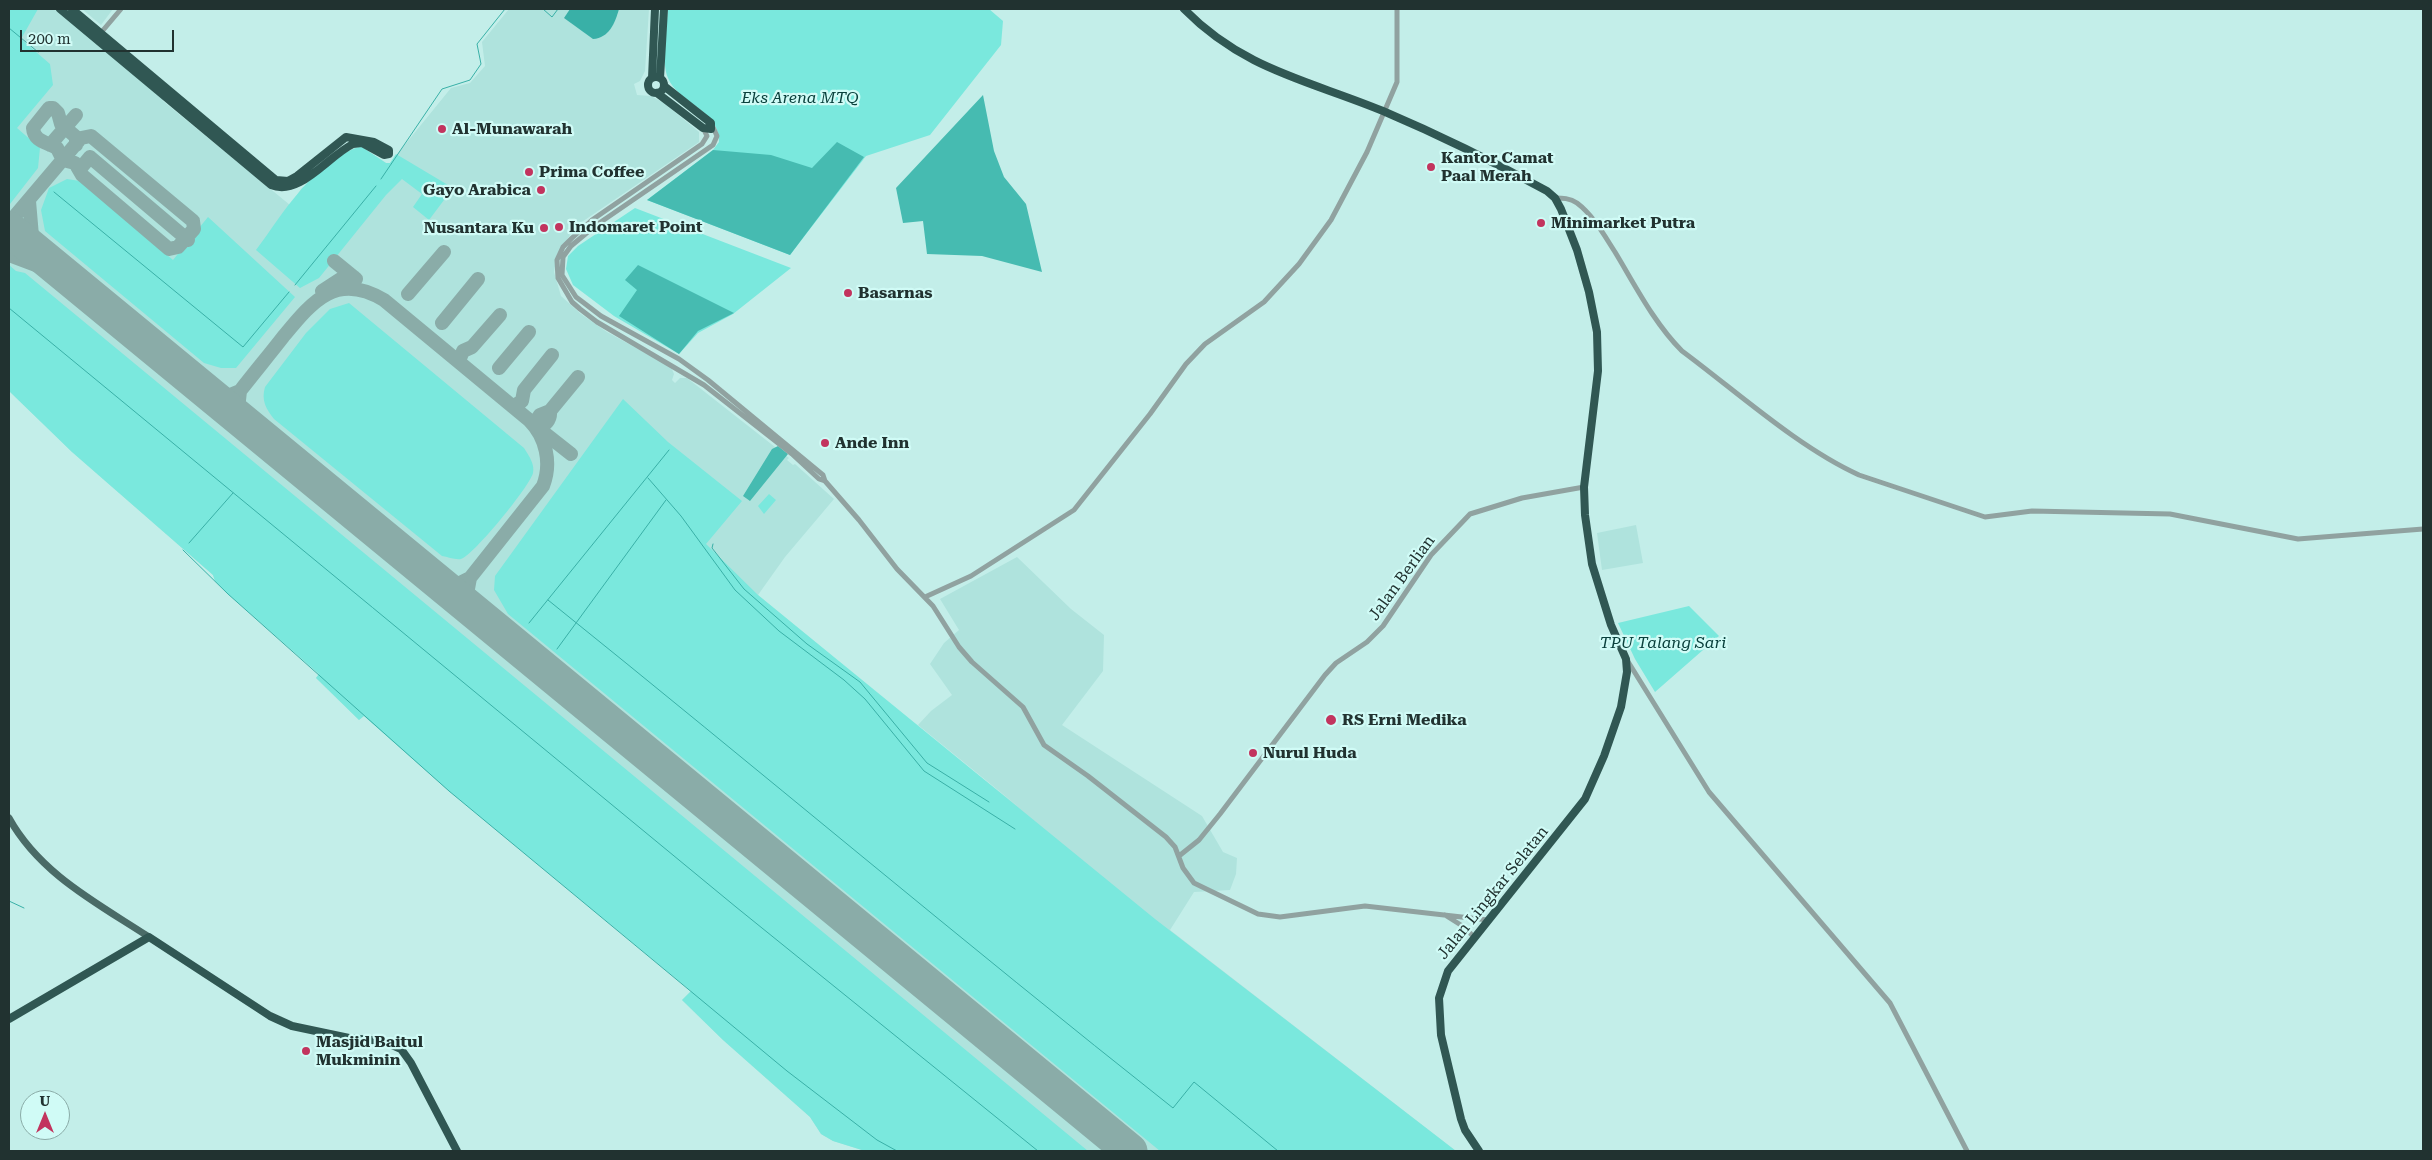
<!DOCTYPE html>
<style>
body{margin:0}
#map{position:relative;width:2432px;height:1160px;overflow:hidden;background:#c3eee9;font-family:"Roboto Serif",serif}
canvas{display:block}
.frame{position:absolute;inset:0;border:10px solid #213230;pointer-events:none}
.north{position:absolute;left:20px;top:1090px;width:50px;height:50px;box-sizing:border-box;background:#d0fbf6;border:1px solid #8aaba7;border-radius:50%;rotate:0deg;font-size:14px;font-weight:700;line-height:20px;text-align:center;color:#213230}
.north::after{content:'';display:block;margin:auto;width:18px;height:22px;background:#c2345e;clip-path:polygon(50% 0,100% 100%,50% 72%,0 100%)}
.scale{position:absolute;left:20px;top:30px;width:154px;height:22px;box-sizing:border-box;border:2px solid #213230;border-top:0;padding-left:6px;font-size:15px;line-height:18px;white-space:nowrap;color:#213230;-webkit-text-stroke:4px #d0fbf6;paint-order:stroke}
</style>
<div id="map">
<canvas width="2432" height="1160"></canvas>
<div class="frame"></div>
<div class="north">U</div>
<div class="scale">200 m</div>
</div>
<script>
const g = document.querySelector('canvas').getContext('2d');
g.lineJoin = 'round';
function fill(path, color) { g.fillStyle = color; g.fill(path, 'evenodd'); }
function trace(path, color, width, dash) { g.strokeStyle = color; g.lineWidth = width; g.lineCap = dash ? 'butt' : 'round'; g.setLineDash(dash || []); g.stroke(path); }
function label(font, color, halo, rows, align = 'center') {
  g.font = font + ' "Roboto Serif",serif'; g.lineWidth = 4.5; g.setLineDash([]); g.textBaseline = 'middle'; g.strokeStyle = halo; g.fillStyle = color; for (const [text, x, y, turn = 0] of rows) {
    g.save(); g.translate(x, y); g.rotate((+turn || 0) * Math.PI / 180); g.textAlign = isNaN(turn) ? turn : align; if (halo) g.strokeText(text, 0, 0); g.fillText(text, 0, 0); g.restore();
  }
}
fill(new Path2D(`
 M9 9H56L161 95 163 101 290 205 301 189 343 154 354 148 362 147 386 163H390L451 88 470 83 485 66 482 42 509 9H649L645 71 640 81 634 84 637 95 651 96 664 103 699 132V142L576 226 557 255 554 272 561 296 581 314 607 332 671 367 674 374 672 380 675 383 680 378H687L789 458 787 460 793 465 795 464 834 499 785 557 758 595 935 741 1020 808 918 725 931 711 952 695 930 664 944 643 959 630 940 599 1017 557 1071 609 1104 635 1103 671 1062 725 1202 816 1223 852 1237 858 1236 874 1230 890 1194 892 1170 930 1456 1151H865L833 1141 821 1134 810 1117 723 1040 682 1000 691 991 449 791 364 716 359 720 316 678 319 674 228 594 215 581 213 575 72 452 9 391Z
 M82 9H113L101 25Z
 M1636 525 1643 563 1602 570 1597 533Z`), '#afe3dd');
fill(new Path2D(`
 M9 9H38L21 39 50 64 53 85 17 128 40 148 38 168 10 204Z
 M668 9H989L1003 21 1001 45 930 135 866 156 790 255 647 200 713 150 719 142C720 110 679 104 668 78 661 62 667 27 668 9Z
 M362 147 386 163H390L396 154 453 188 429 220 413 207 422 194 402 179 386 195 319 278 300 288 256 250C271 230 284 209 300 191 310 178 346 147 362 147Z
 M67 179 80 181 173 260 208 217 295 297 236 368H221L204 363 45 231 41 210 49 188Z
 M635 208 791 268 733 314 698 333 679 354 614 316 573 285 566 269 568 256 578 246Z
 M9 265 16 271 25 273 1088 1151H865L833 1141 821 1134 810 1117 723 1040 682 1000 691 991 449 791 364 716 359 720 316 678 319 674 228 594 215 581 213 575 72 452 9 391Z
 M349 303 524 448C529 456 535 464 533 473 530 486 473 556 461 559 455 560 448 557 442 556L274 419C266 409 261 400 265 387L306 333 330 309Z
 M623 399 668 442 742 501 706 544 758 595 1155 919 1456 1151H1160L508 614 494 590 495 576Z
 M769 494 776 500 764 514 758 506Z
 M1689 606 1719 636 1655 692 1635 659 1618 623Z`), '#7ae8dd');
fill(new Path2D(`
 M983 95 994 151 1004 177 1026 204 1042 272 982 256 927 254 923 221 903 223 896 188Z
 M837 142 864 157 790 255 647 200 713 150 771 155 812 168Z
 M638 265 734 313 698 331 679 354 619 316 637 290 625 280Z
 M778 446 788 454 750 501 743 496 772 449Z`), '#46bbb1');
fill(new Path2D(`
 M570 9H619C615 23 609 38 593 39L564 18Z`), '#39b0a7');
trace(new Path2D(`
 M543 9 552 17 558 9
 M9 28 38 52
 M381 179 442 89 470 80 481 64 477 44 505 9
 M54 192 243 347 289 292
 M295 285 376 186
 M9 308 736 907 1038 1151
 M648 478 681 516 735 590 779 631 844 680 865 699 924 771 1015 829
 M189 543 233 493
 M713 544 712 548 744 589 807 644 860 682 927 763 989 802
 M183 550 228 594 449 791 787 1071 877 1140 897 1151
 M548 600C757 768 963 942 1173 1108L1194 1082 1278 1151
 M529 623 669 450
 M557 649 666 500
 M9 901 24 908`), '#39b0a7', 1);
trace(new Path2D(`
 M50 145 76 115
 M80 169 90 157 188 240
 M29 201 32 236 42 257
 M9 223 81 138 91 136 193 221 194 229 178 247 169 249 82 175 75 163 63 160 57 148C47 142 34 142 33 128L49 108H53L58 113 61 124 76 137V145
 M9 255 62 275 99 304
 M334 261 356 279
 M322 291 342 278 354 277
 M408 294 444 252
 M442 323 478 279
 M459 361 463 351 472 347 500 315
 M499 368 529 332
 M211 395 223 398 240 391
 M514 406 522 401 524 390 552 355
 M550 411 578 377
 M244 422 238 409 240 391C254 373 269 355 283 337 312 302 336 271 384 300L529 420C546 437 552 463 543 486L470 578 467 594 470 609
 M537 429C545 425 551 421 550 411L540 415 534 424 538 428 571 454
 M438 582 458 584 470 578`), '#8aaca8', 14);
trace(new Path2D(`
 M9 229 1130 1151`), '#8aaca8', 35);
trace(new Path2D(`
 M99 35 121 9
 M712 125 717 136 713 145 595 226 571 246 563 257 562 275 576 297 584 303 601 316 679 359 708 380 823 475 825 481
 M703 128 707 136 702 144 592 220 572 238 563 247 557 260 558 278 572 302 580 309 597 322 704 385 792 454 819 479 825 481 859 520 897 569 933 606 959 647 972 662 1023 707 1044 745 1088 776 1166 837 1175 847 1183 868 1194 883 1258 914 1280 917 1365 906 1488 920
 M1555 198C1562 198 1570 198 1577 203 1593 215 1604 235 1615 252 1635 285 1654 323 1682 351 1736 391 1799 448 1859 475L1985 517 2032 511 2170 514 2298 539 2423 529
 M925 597 971 576 1074 510 1150 414 1186 364 1205 344 1264 302 1299 264 1331 220 1367 152 1397 82V9
 M1627 660 1709 792 1890 1003 1967 1151
 M1179 856 1199 840 1220 814 1325 675 1336 663 1367 642 1383 626 1431 555 1470 514 1522 498 1584 487
 M1445 915 1464 927 1474 937`), '#90a2a0', 5);
trace(new Path2D(`
 M9 818C40 874 97 903 149 937`), '#4a6b67', 7);
trace(new Path2D(`
 M60 9 271 185C300 197 328 156 353 144L362 143 384 155 389 154V150L374 142 346 137 297 176 288 181 276 180 72 9
 M1184 9C1244 70 1308 80 1383 111 1437 134 1496 163 1547 191L1555 198 1561 209 1577 250 1589 292 1597 332 1598 371 1584 487 1585 515 1592 564 1611 625 1626 659 1627 672 1621 707 1604 756 1585 799 1448 971 1439 998 1441 1035 1461 1119 1465 1130 1479 1151
 M648 85a8 8 0 1 1 16 0a8 8 0 1 1-16 0Z
 M652 78 655 9
 M660 78 664 9
 M657 93 703 128 711 129V123L664 86
 M9 1019 149 937 270 1016 292 1026 349 1038 383 1041 401 1049 411 1063 457 1151`), '#305753', 8);
for (const [x, y, r, color] of [
 [442,129,5,"#c2345e"],
 [1431,167,5,"#c2345e"],
 [529,172,5,"#c2345e"],
 [541,190,5,"#c2345e"],
 [1541,223,5,"#c2345e"],
 [559,227,5,"#c2345e"],
 [544,228,5,"#c2345e"],
 [848,293,5,"#c2345e"],
 [825,443,5,"#c2345e"],
 [1331,720,6,"#c2345e"],
 [1253,753,5,"#c2345e"],
 [306,1051,5,"#c2345e"]
]) { const dot = new Path2D(); dot.arc(x, y, r, 0, 2 * Math.PI); g.fillStyle = color; g.fill(dot); trace(dot, '#d0fbf6', 2); }
label('italic 16px', '#09403c', '#d0fbf6', [
 ["Eks Arena MTQ",800,98],
 ["TPU Talang Sari",1663,643]
]);
label('bold 16px', '#213230', '#d0fbf6', [
 ["Al-Munawarah",452,129],
 ["Kantor Camat",1441,158],
 ["Paal Merah",1441,176],
 ["Prima Coffee",539,172],
 ["Gayo Arabica",531,190,"right"],
 ["Minimarket Putra",1551,223],
 ["Indomaret Point",569,227],
 ["Nusantara Ku",534,228,"right"],
 ["Basarnas",858,293],
 ["Ande Inn",835,443],
 ["RS Erni Medika",1342,720],
 ["Nurul Huda",1263,753],
 ["Masjid Baitul",316,1042],
 ["Mukminin",316,1060]
], 'left');
label('16px', '#213230', '#d0fbf6', [
 ["Jalan Berlian",1402,578,-54],
 ["Jalan Lingkar Selatan",1493,893,-51]
]);
</script>
